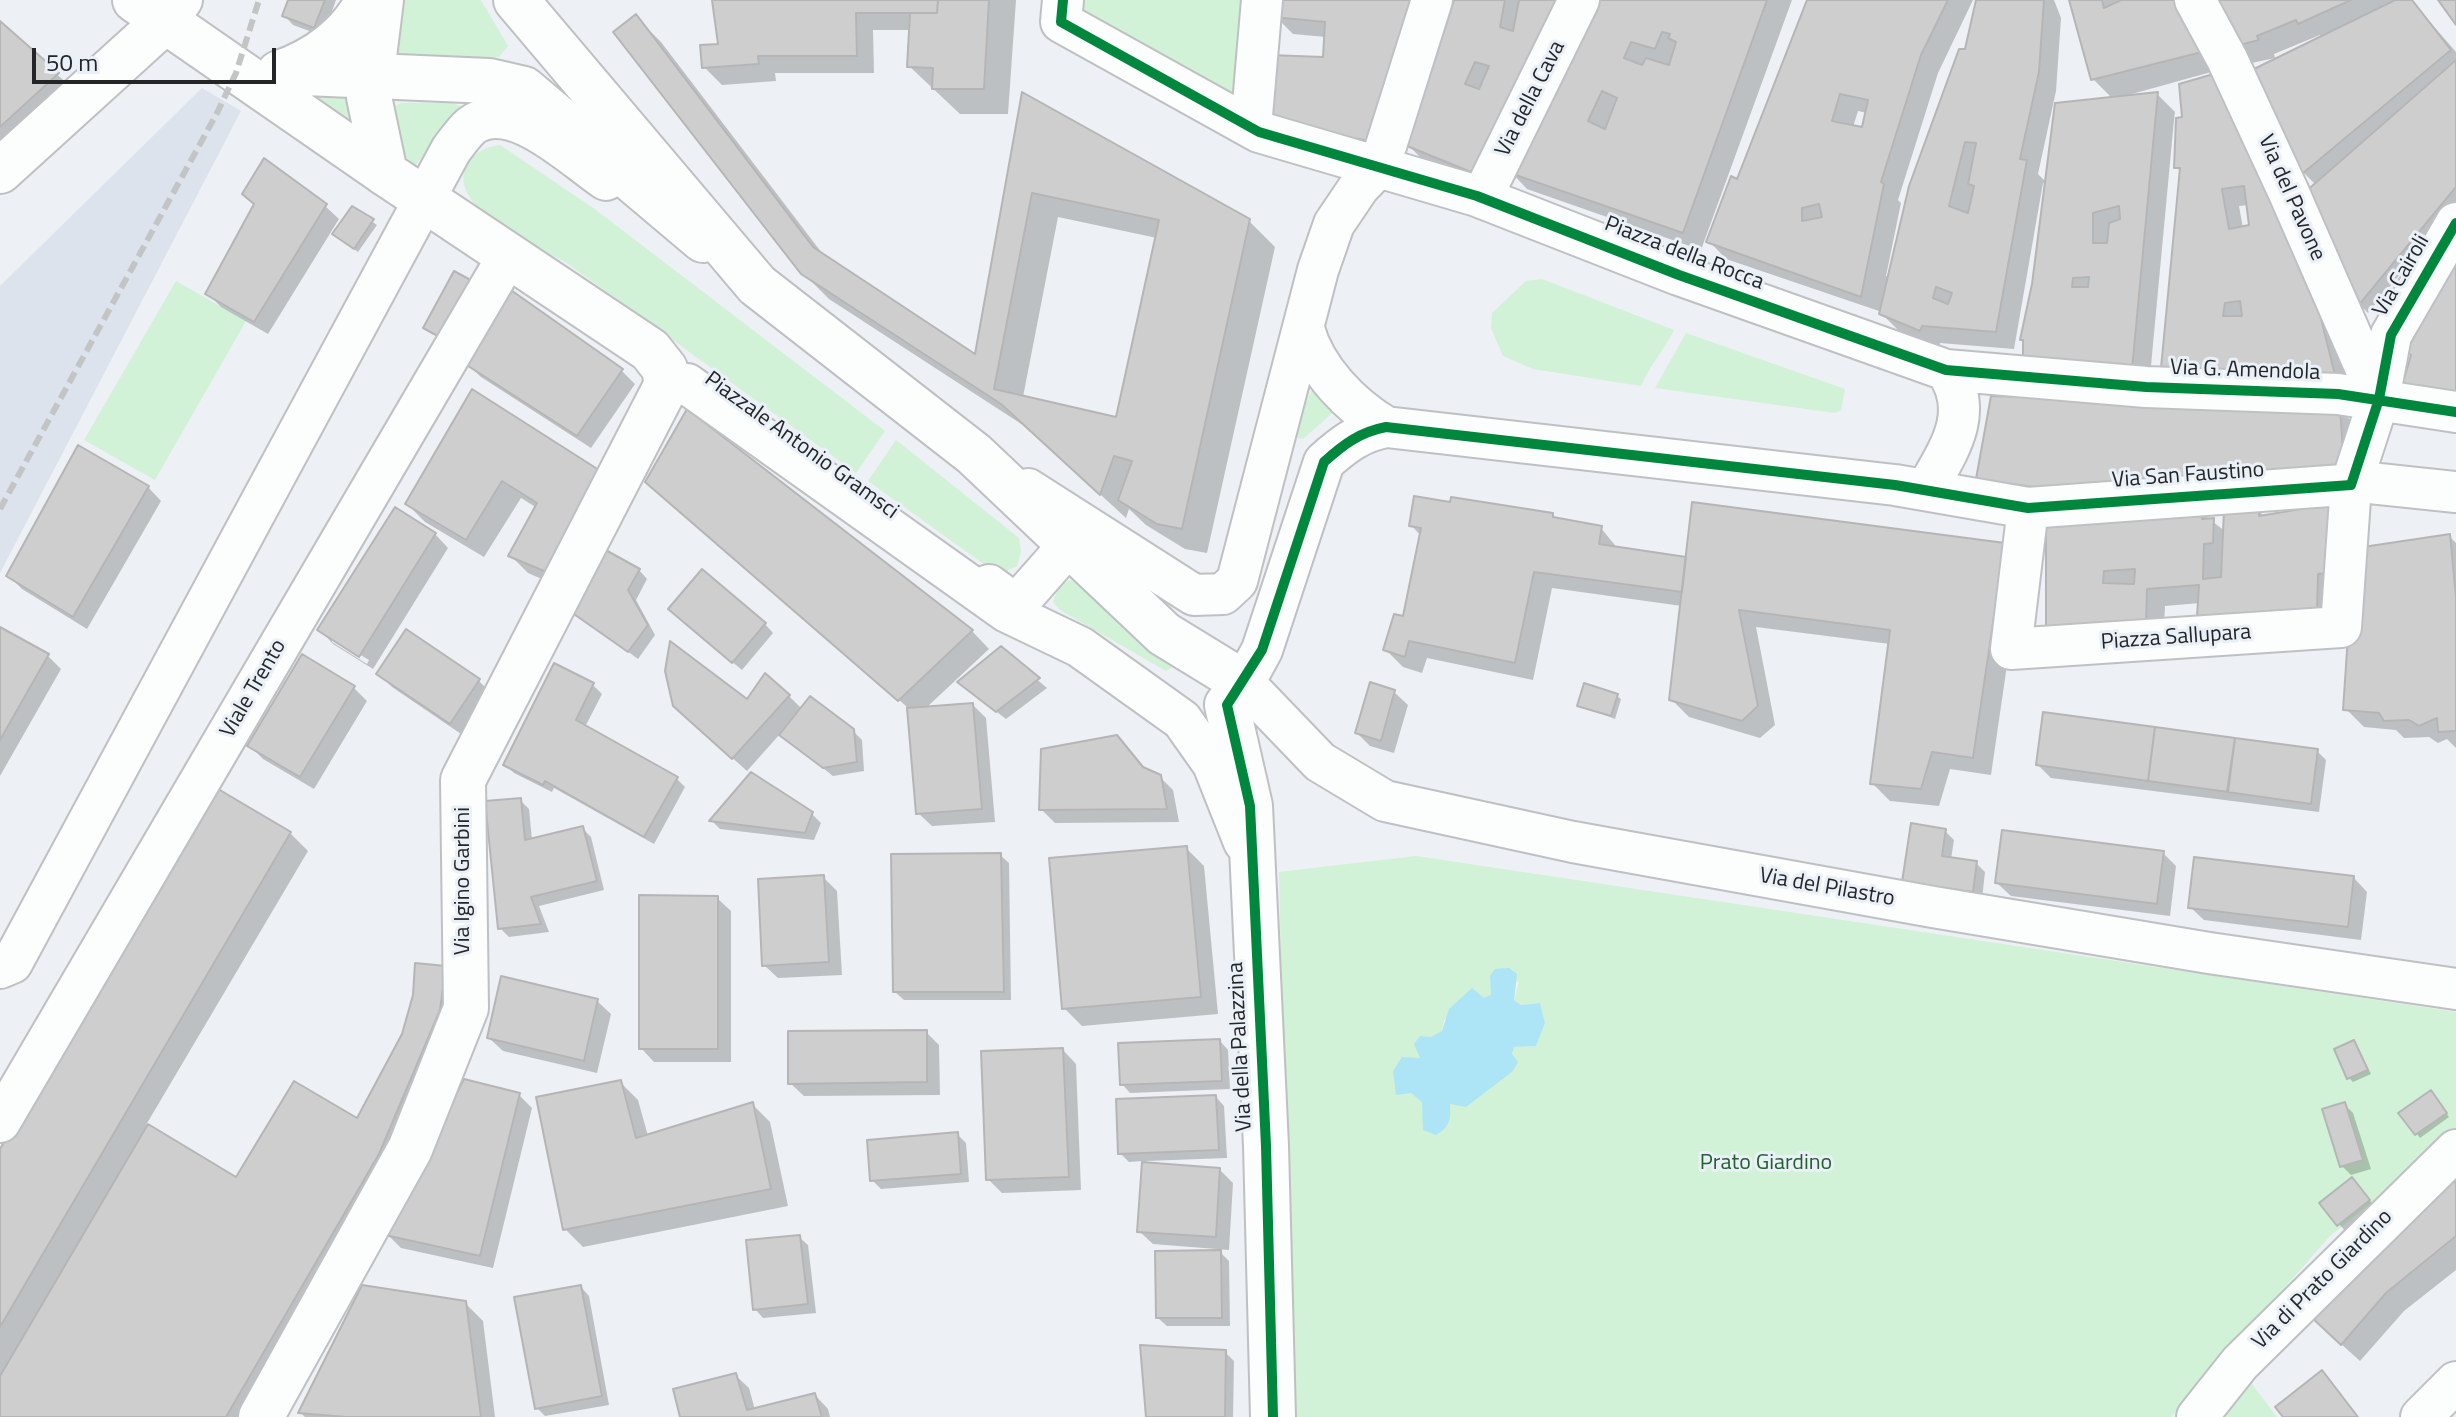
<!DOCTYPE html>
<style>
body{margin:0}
#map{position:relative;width:2456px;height:1417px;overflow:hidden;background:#edf0f4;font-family:"Titillium Web",sans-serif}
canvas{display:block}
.scale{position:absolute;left:32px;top:48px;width:244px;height:36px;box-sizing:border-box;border:4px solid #232527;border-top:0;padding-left:10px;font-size:24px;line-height:28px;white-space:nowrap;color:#232527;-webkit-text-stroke:6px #eaf0f7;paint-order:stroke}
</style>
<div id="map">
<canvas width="2456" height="1417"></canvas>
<div class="scale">50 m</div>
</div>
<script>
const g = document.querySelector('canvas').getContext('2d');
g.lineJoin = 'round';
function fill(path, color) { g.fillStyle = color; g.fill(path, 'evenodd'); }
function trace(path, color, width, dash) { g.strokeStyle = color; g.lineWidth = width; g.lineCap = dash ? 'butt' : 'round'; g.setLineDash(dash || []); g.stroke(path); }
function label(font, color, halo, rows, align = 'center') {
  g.font = font + ' "Titillium Web",sans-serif'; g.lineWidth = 6; g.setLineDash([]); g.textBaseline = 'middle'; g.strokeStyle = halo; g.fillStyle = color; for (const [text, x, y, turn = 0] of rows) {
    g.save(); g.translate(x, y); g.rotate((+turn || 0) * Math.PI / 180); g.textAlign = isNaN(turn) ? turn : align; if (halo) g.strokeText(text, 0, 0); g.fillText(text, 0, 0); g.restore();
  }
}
fill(new Path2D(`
 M202 88 241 111 0 573V286Z`), '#dce3ed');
fill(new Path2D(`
 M400 0H481L508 46 499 57 395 61Z
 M1078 0H1244L1235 102 1079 13Z
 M348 93 363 138 302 98Z
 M451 102 464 108 413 168 395 137 393 107 401 103Z
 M500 145 596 210 885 431 856 473 564 261C536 248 450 209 465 168 471 153 486 147 500 145Z
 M1542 279 1674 330C1664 350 1650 365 1641 386L1533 369 1503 356 1491 328 1492 313 1526 281Z
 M176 281 246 321 155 480 84 440Z
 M1686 333 1845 389 1841 410 1835 413 1655 388Z
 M1315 383 1338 408 1303 439 1297 438 1293 430Z
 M896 440 1019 538 1021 551 1017 566 1006 571 992 570 868 481Z
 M1074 579 1105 598 1173 661V666L1166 671 1060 610 1053 602C1057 589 1061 583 1074 579Z
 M1416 856 2456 1012V1135L2330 1236 2171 1417H1291L1279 872ZM1490 976 1519 982 1514 1000 1521 1005 1540 1003 1545 1023 1536 1046 1514 1047 1512 1054 1450 1103 1425 1116 1422 1101 1411 1093 1420 1058 1418 1050 1442 1031 1444 1020 1492 995Z
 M2243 1372 2277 1417H2208Z`), '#d1f2d6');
fill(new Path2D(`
 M1509 968 1517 974 1514 1000 1521 1005 1540 1003 1545 1023 1536 1046 1514 1047 1512 1054 1518 1062 1513 1071 1466 1107 1450 1104C1451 1119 1450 1127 1436 1135L1423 1130 1422 1102 1411 1093 1396 1095 1393 1071 1402 1057 1420 1058 1414 1044 1420 1036 1431 1037 1442 1031 1449 1009 1472 988 1484 998 1491 995 1490 976 1495 969Z`), '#ade5f6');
fill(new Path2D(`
 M291 0H336L323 36 293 25 285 16Z
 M714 0H1016L1008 114H960L909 66 911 30H873L874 73H775L776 81 722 85 704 67 720 46Z
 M1436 0 1387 158 1283 138 1324 59 1326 37 1293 34 1275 16Z
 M1456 0H1792L1701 250 1527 189 1510 171 1494 190 1427 164 1409 146Z
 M1810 0H1973L1938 73 1898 200 1901 203 1886 276 1890 277 1966 51 1978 0H2054L2061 18 2056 91 2038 174 2047 183 2113 99 2093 79 2071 0H2190L2222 69 2114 99 2157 94 2175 112 2174 120 2184 119 2181 85 2324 282 2352 396 2181 385V172L2176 167 2178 120H2174L2149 387 2022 339 2034 285 2047 184 2043 183 2014 349 1940 343 1938 348 1899 331 1879 311 1726 259 1708 240 1738 181ZM1858 111 1867 113 1863 129 1853 127ZM2248 205 2251 226 2243 228 2239 206Z
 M2206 0H2411L2456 52V206L2368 313 2360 305 2306 194 2316 185 2303 172 2320 35 2274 54 2275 58 2247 64Z
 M636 17 661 42 825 257 976 357 1023 95 1249 221 1275 247 1207 553 1185 549 1146 525 1129 509 1126 518 1029 429 829 299 803 273ZM1058 217 1157 238 1118 419 1023 397Z
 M0 23 71 87 0 153Z
 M325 206 339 219 268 334 221 307 208 294Z
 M352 208 377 225 358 252 338 238Z
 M467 364 621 370 635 384 591 448 481 377Z
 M473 392 598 472 567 590 528 573 510 555 537 508 521 498 484 557 425 522 407 504Z
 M2339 409 2357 427 2361 485 1996 496 1979 478Z
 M687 412 972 631 989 649 926 708 973 705 986 718 995 822 932 826 918 813 906 706 663 495Z
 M148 487 161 501 87 629 22 589 9 576Z
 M2337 505 2335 629 2217 633 2199 616 2200 603 2165 606 2163 644 2066 651 2048 522 2201 513 2225 531 2258 510 2265 517Z
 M1552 514 1558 520 1601 528 1618 549 1688 559 2022 562 1991 775 1950 769 1939 806 1890 801 1872 783 1890 644 1756 627 1775 725 1760 738 1689 717 1671 699 1682 606 1552 588 1533 680 1427 658 1422 673 1403 667 1386 650 1404 618 1421 536 1411 525Z
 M435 534 448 548 373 669 333 644 320 630ZM332 638 369 660 367 664 332 642Z
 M2449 536 2456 543V748L2447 739 2438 743 2429 737 2404 738 2396 730 2364 727 2346 709 2362 636 2366 591Z
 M639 570 647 579 636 600 655 635 638 659 573 611Z
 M679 618 765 624 773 633 742 670Z
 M0 629 48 656 61 669 0 776Z
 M407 632 479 681 492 694 464 736 392 687 378 673Z
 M1001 649 1047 688 1006 719 968 690Z
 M555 666 593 685 602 694 585 727 676 778 685 787 654 844 554 788 552 792 514 773 505 764Z
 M353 687 367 701 314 789 263 759 250 746Z
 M1394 692 1408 705 1394 753 1370 746 1357 733Z
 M789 696 802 709 852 730 862 740 864 771 833 776 780 734 747 771 689 719 747 701Z
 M1617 696 1621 699 1615 719 1579 705Z
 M1117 737 1147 771 1159 776 1173 790 1179 822 1055 823 1041 809Z
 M2317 751 2326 760 2319 812 2051 778 2038 765Z
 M520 800 529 809 532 840 582 828 591 837 604 890 539 906 549 932 509 937 500 928Z
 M812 814 821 823 814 840 720 829 712 821Z
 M1945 831 1954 840 1951 859 1976 863 1985 872 1982 899 1905 881Z
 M290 833 308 851 146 1125 236 1180 358 1121 445 968 457 1028 254 1417H0V1153Z
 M1186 848 1204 866 1218 1014 1082 1026 1064 1008Z
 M2163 853 2176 866 2170 916 2011 896 1997 883Z
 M1000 855 1009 863 1011 1000H904L895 992Z
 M823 877 837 891 842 975 778 978 764 965Z
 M2354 878 2367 892 2361 940 2204 920 2190 907Z
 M717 898 731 911V1062H654L641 1048Z
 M597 1001 611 1014 597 1073 503 1051 489 1038Z
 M926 1032 939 1045 940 1095 804 1096 790 1083Z
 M1220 1041 1228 1050 1230 1089 1130 1093 1122 1084Z
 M2354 1042 2371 1074 2353 1082 2349 1078Z
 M1063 1050 1076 1064 1081 1190 1002 1193 988 1179Z
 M620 1082 638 1100 648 1136 753 1105 770 1122 788 1206 583 1247 565 1229Z
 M519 1095 532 1108 493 1268 401 1248 388 1235Z
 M2434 1096 2449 1117 2420 1138 2401 1113Z
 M1216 1097 1224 1106 1227 1158 1146 1161V1164L1219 1169 1233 1183 1229 1250 1153 1244 1139 1231 1144 1161 1129 1162 1120 1153Z
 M2344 1104 2353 1113 2371 1169 2351 1175 2342 1166Z
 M957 1134 966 1143 969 1182 881 1189 872 1180Z
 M2456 1185V1270L2404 1311 2360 1361 2329 1333Z
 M2361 1189 2377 1210 2347 1233 2339 1224Z
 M799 1237 808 1245 816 1313 763 1318 755 1309Z
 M1220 1252 1229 1261 1230 1326H1167L1158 1318Z
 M581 1287 589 1296 609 1405 545 1416 537 1408Z
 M465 1303 483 1321 495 1417H305L300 1412Z
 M1225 1352 1234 1361 1233 1417H1148Z
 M735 1375 749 1388 755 1410 815 1395 828 1409 830 1417H682Z`), '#0003');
const building = new Path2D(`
 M288 0H325L314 28 282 16Z
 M712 0H938L937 13H856L857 56H758L759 64 702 68 700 45 718 44Z
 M938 0H989L984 89H932L933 68 907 67 910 13H937Z
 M1275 0H1413L1369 141 1263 121 1269 55 1323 57 1325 22 1273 17Z
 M1454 0H1505L1500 27 1513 31 1519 0H1564L1476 174 1407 146ZM1475 62 1489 66 1479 89 1465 84Z
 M1591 0H1767L1683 233 1507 172ZM1662 32 1670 34 1668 38 1676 42 1669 65 1646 58 1642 65 1624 58 1631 42 1655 49ZM1602 91 1617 98 1605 129 1588 121Z
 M1807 0H1948L1921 55 1881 182 1884 184 1861 297 1706 242 1731 176 1737 179ZM1840 94 1868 100 1862 127 1832 121ZM1819 204 1822 217 1802 221V208Z
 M1976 0H2044L2039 72 2020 159 2027 160 1996 332 1922 326 1920 331 1879 314 1909 186 1959 49H1965ZM1965 142 1976 143 1968 184 1974 186 1968 213 1949 206ZM1936 287 1952 293 1948 304 1933 298Z
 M2069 0H2102L2104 8 2121 0H2182L2206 51 2091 80Z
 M2204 0H2351L2298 24 2296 20 2257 36 2259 40 2228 48Z
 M2395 0H2412L2451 50 2302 174 2254 69Z
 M2438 0H2456V25Z
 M636 14 813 247 975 354 1022 92 1250 219 1182 529 1157 524 1118 500 1132 461 1114 456 1100 495 1001 404 801 274 613 32ZM1032 193 1159 220 1116 417 994 389Z
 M0 21 59 73 0 127Z
 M2456 60V187L2358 306 2304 193Z
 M2224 71 2307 262 2336 379 2207 382V369L2161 368 2180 168H2174L2176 118 2182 117 2179 84ZM2244 186 2249 225 2229 229 2222 189ZM2240 301 2242 316H2223L2225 303Z
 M2158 92 2132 370 2023 361V340H2020L2032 284 2055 103ZM2119 206 2120 219 2109 223 2107 243H2093V213ZM2089 277 2088 287H2072L2073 278Z
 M264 158 327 204 254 322 205 294 254 204 242 194Z
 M352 206 374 219 354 249 332 234Z
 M2456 259V398L2402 386 2411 355 2406 352Z
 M454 271 478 284 447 341 423 328Z
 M508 288 623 369 577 436 465 364Z
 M472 389 599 470 549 573 508 556 537 503 502 481 466 540 405 504Z
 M1991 396 2340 407 2344 467 2041 488 1976 479Z
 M687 409 973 630 898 701 645 482Z
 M78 445 149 486 73 617 6 576Z
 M1414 496 1450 502 1451 497 1553 513V517L1602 526 1599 544 1686 557 1682 592 1534 572 1515 663 1409 641 1405 657 1383 650 1394 614 1403 616 1421 528 1409 526Z
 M1692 502 2005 543 1973 758 1932 752 1921 789 1870 784 1890 630 1739 610 1758 706 1742 721 1669 700Z
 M2337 503 2333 573 2318 574 2317 612 2288 614 2289 610 2197 616 2199 585 2147 589 2146 627 2046 634V520L2202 511V519L2214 518 2213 543 2204 544 2203 579 2221 577 2224 510 2259 508V516ZM2135 569 2134 584 2103 583 2104 571Z
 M395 507 436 533 359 657 317 630Z
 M2450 534 2456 597V731L2438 732 2437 718 2419 726 2409 720 2384 721 2379 713 2343 710 2348 636 2360 634 2359 618 2347 592 2364 589 2363 547Z
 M602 548 640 569 628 590 648 625 628 652 571 612Z
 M702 569 766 623 732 663 668 609Z
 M0 627 49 654 0 740Z
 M406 629 480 679 450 724 376 674Z
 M670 641 747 699 765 673 790 695 732 759 673 706 665 671Z
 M1001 646 1040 678 996 712 957 682Z
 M302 654 355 686 300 777 247 746Z
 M554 663 594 683 576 720 678 777 644 837 545 781 543 785 503 765Z
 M1370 682 1395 690 1381 741 1355 733Z
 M1584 683 1618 694 1611 716 1577 706Z
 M810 696 854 729 857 762 823 768 779 735Z
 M973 703 982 809 916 814 907 708Z
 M2043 712 2155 727 2148 781 2036 765Z
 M2155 727 2235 738 2228 792 2148 781Z
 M1117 735 1143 767 1161 775 1167 809 1039 810 1041 749Z
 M2235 738 2318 749 2311 804 2227 792Z
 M751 772 813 812 805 833 709 821Z
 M213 786 291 832 0 1327V1149Z
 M521 798 525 840 583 826 597 881 531 897 541 924 498 929 485 801Z
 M1911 823 1946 829 1942 856 1977 861 1973 892 1902 882Z
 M2002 830 2164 851 2157 904 1995 883Z
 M1187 846 1201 997 1062 1009 1049 858Z
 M1001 853 1004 992H893L891 854Z
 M2194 857 2354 876 2348 927 2188 908Z
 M824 875 829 962 762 966 758 879Z
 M639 895 718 896V1049H639Z
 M415 963 446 966 440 1010 379 1154 226 1417H0V1376L148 1124 236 1177 294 1081 357 1118 402 1034 413 995Z
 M501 976 598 999 584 1061 487 1038Z
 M927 1030V1082L788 1084V1031Z
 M1220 1039 1222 1081 1120 1085 1118 1043Z
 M2354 1040 2368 1070 2347 1079 2334 1049Z
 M1063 1048 1069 1177 986 1180 981 1051Z
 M464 1079 520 1093 480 1256 385 1235Z
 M621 1080 636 1138 753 1102 771 1189 563 1230 536 1097Z
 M2431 1090 2447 1113 2415 1135 2398 1113Z
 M1216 1095 1219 1150 1118 1154 1116 1099Z
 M2345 1102 2363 1160 2340 1167 2322 1109Z
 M958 1132 961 1174 870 1181 867 1140Z
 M1142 1162 1220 1168 1216 1237 1137 1232Z
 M2352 1177 2370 1200 2337 1226 2319 1203Z
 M2456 1180V1236L2386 1293 2341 1345 2309 1315 2354 1264Z
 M800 1235 808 1304 753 1310 746 1240Z
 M1221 1250 1222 1318H1156L1155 1251Z
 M362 1285 466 1301 481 1417H346L298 1413Z
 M581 1285 602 1396 535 1409 514 1297Z
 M1140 1345 1226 1350 1225 1417H1146Z
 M2322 1370 2358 1417H2283L2275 1407Z
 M736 1373 747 1410 815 1393 822 1417H680L673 1389Z`);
fill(building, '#cececf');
trace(building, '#b5b5b6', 2);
const minor = new Path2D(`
 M1063 0 1061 22 1259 132 1477 196 1679 275 1946 370 2146 387 2338 394 2456 412
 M2195 0 2227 59 2289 193 2379 399
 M164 22 182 0
 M1251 127 1262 0
 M1482 197 1579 0
 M1304 329C1315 370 1351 406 1386 427
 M666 386 687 384 1007 612 1080 647 1182 720 1213 764 1244 842
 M1028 489 1194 595 1223 594 1237 581 1318 270 1334 224 1359 187 1380 165 1432 0
 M1926 490C1948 451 1976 413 1946 370
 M2456 492 2370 483 2028 508 1895 485 1386 427C1360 432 1344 444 1324 462L1262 650 1244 683 1320 762 1385 801 1573 842 1933 907 2209 953 2456 989
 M2028 508 2011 649 2341 627 2351 485 2379 399 2391 335 2456 223
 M989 585 1016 605 1068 546
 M0 968 12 963 451 150C457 142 464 132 471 126 511 96 573 158 606 180
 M0 1122 508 256
 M2197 1417 2240 1363 2456 1150
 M2421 1417 2456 1382`);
const secondary = new Path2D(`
 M135 0 385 173
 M283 72 489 81 524 89 703 240
 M279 73C316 61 351 35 368 0
 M0 171 164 22`);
const primary = new Path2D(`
 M516 0 757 285 974 454 1164 634 1244 683 1227 705 1250 806 1266 1146 1273 1417
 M261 1417 410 1149 466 1008 463 780 666 386 665 369 650 350 385 173 369 97 381 0`);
trace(minor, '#bec0c3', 44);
trace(secondary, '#bec0c3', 48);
trace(primary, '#bec0c3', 48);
trace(minor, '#fcfdfd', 40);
trace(secondary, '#fcfdfd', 44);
trace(primary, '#fcfdfd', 44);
trace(new Path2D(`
 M0 509 217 113 236 73 259 0`), '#c3c5c5', 6, [12, 6]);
trace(new Path2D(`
 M1063 0 1061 22 1259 132 1477 196 1679 275 1946 370 2146 387 2338 394 2456 412
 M1273 1417 1266 1146 1250 806 1227 705 1262 650 1324 462C1344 444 1360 432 1386 427L1895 485 2028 508 2351 485 2379 399 2391 335 2456 223`), '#00873e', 10);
label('22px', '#232527', '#eaf0f7', [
 ["Via della Cava",1531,99,-63],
 ["Via del Pavone",2291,198,66],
 ["Piazza della Rocca",1684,254,21],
 ["Via Cairoli",2402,276,-60],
 ["Via G. Amendola",2245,371,2],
 ["Piazzale Antonio Gramsci",801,446,36],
 ["Via San Faustino",2188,476,-4],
 ["Piazza Sallupara",2176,638,-4],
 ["Viale Trento",254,689,-60],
 ["Via Igino Garbini",464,881,-90],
 ["Via del Pilastro",1827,888,10],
 ["Via della Palazzina",1241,1047,-93],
 ["Via di Prato Giardino",2323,1280,-45]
]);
label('22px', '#21622b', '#eaf0f7', [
 ["Prato Giardino",1766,1164]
]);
</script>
